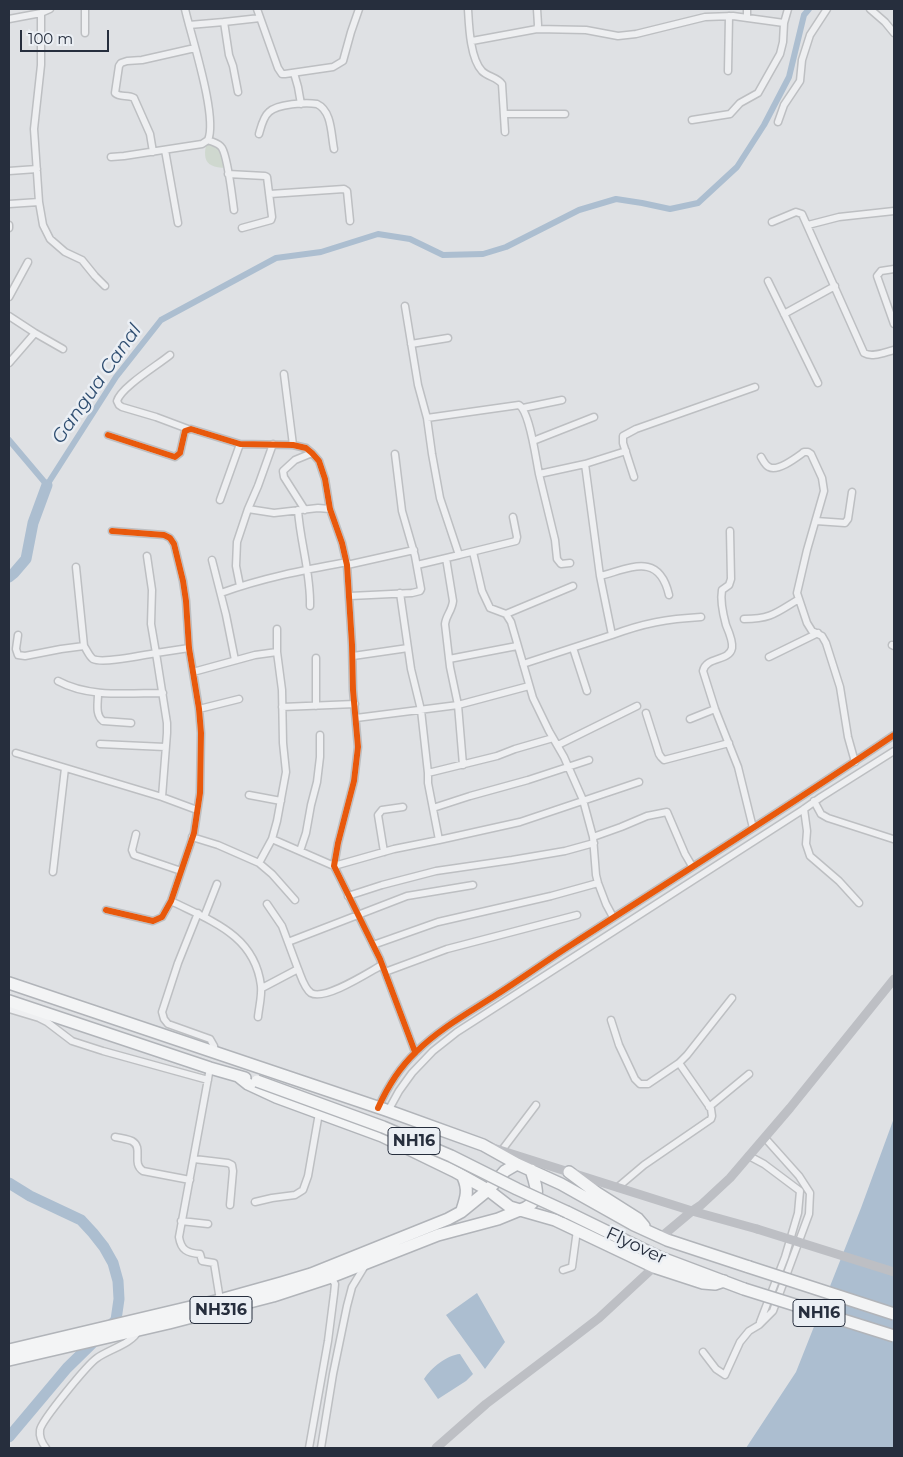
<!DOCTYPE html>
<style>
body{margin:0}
#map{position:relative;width:903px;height:1457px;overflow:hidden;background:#dfe1e4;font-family:Montserrat,sans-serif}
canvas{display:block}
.frame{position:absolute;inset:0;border:10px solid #262e3d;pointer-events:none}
.scale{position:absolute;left:20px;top:30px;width:89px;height:22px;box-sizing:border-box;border:2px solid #262e3d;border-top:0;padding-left:6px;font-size:15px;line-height:18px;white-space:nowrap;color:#262e3d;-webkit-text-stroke:4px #ebeff4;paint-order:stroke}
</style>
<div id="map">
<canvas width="903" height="1457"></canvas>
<div class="frame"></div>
<div class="scale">100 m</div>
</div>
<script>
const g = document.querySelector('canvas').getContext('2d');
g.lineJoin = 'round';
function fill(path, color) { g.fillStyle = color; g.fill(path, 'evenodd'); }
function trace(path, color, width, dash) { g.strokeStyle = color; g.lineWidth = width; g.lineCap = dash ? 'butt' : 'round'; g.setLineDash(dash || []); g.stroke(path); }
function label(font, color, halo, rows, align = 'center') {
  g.font = font + ' Montserrat,sans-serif'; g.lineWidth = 5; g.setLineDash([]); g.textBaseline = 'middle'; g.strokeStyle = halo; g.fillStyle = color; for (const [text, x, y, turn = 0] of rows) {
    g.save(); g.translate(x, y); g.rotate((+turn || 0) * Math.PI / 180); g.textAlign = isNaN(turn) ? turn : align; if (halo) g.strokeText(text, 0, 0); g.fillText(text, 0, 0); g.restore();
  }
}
fill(new Path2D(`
 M209 132H213L214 139 227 151V168C199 168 204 153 209 132Z`), '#cfd8cf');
fill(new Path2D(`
 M894 1118V1448H746L796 1372 861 1208Z
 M477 1293 505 1342 485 1369 446 1315Z
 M460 1354 473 1374 466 1381 438 1399 424 1379C431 1368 447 1355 460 1354Z`), '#acbed0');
trace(new Path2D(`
 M9 440 47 485 116 377 161 320 276 258 321 252 378 234 410 239 443 255 483 254 506 247 579 210 616 199 642 203 670 209 698 203 737 167 764 125 789 77 804 15 809 9`), '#acbed0', 6);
trace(new Path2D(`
 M9 577 14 573 26 559 33 523 47 485
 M9 1183 30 1196 81 1220 93 1233 104 1247 113 1263 118 1281 119 1299 116 1320 67 1368 9 1437`), '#acbed0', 11);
const street = new Path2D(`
 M85 9V33
 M257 9 278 68 282 74H285L333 67 343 61 351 32 359 9
 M468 9C469 26 470 58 482 71 488 77 497 77 502 84L505 132
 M537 9 538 25 537 29
 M870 9 885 22 894 33
 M747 18V9
 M9 19 41 13 50 9
 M189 25 224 22
 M472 41 537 29 586 30 618 36 636 34 705 17 733 16 784 23
 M728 71 729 16
 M294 73 298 87 301 104
 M238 92 233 66 229 55 224 22 260 18
 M504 114H565
 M692 120 730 114 740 103 758 93 780 54 783 42 784 23 788 9
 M778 122 784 105 800 81 802 60 810 35 827 9
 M259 134C261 127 263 117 269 112 277 104 306 102 317 104 332 111 331 134 334 149
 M208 140C212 142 219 143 222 148 228 158 232 196 234 210
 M165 150 178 223
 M153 152 150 134 134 98C128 94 120 98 115 93L119 66 121 63 127 61 142 60 195 48
 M111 157 124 156 202 144 208 140C218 117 191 36 185 9
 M9 171 37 169
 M228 174 265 176 267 177 272 217 271 220 242 228
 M270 194 344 189 347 191 350 221
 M39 202 34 129 41 65V13
 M9 204 39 202 43 225 50 239 65 252 82 260 95 276 105 286
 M772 222 796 212 802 214 864 353C872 358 885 352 894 350
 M9 225V228
 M808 225 839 217 894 211
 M894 269 881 271 877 276 894 324
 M768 281 818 383
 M9 297 28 262
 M405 306 418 385 427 418 432 454 440 498 459 555 516 541 517 537 513 517
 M784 314 835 286
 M9 316 35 333 63 349
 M411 344 448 338
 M170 355C158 365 121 387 117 401L119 405 122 407 156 417 188 429
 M9 363 35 333
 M284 374 293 445
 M523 408 562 400
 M427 418 519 405C530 412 536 460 539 474L585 464 600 576 612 635 523 664
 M108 435 175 457 180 453 185 431 191 429 240 444 293 445 306 448 312 453 319 461 325 479 330 509 342 543 347 565 352 645 353 690 358 747 354 781 338 843 334 866 380 959 415 1052
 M533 441 594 417
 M761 457C763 460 765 465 769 467 778 472 797 457 804 452H808L811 454 822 478 824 491 807 550 797 593 807 623 812 631 822 636 826 643 840 687 848 737 855 762
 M585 464 626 451
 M539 474 555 540 557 559 561 564 570 563
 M634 477 623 443V436L636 429 755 387
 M220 500 240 444
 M248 509 274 513 318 508 330 509
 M298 510C300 542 311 573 310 606
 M305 510 284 477 283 471 295 460 312 453
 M816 521 845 523 848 519 852 492
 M730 531 731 579 729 585 722 590C720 601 723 614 726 625 729 632 733 641 732 648 729 662 706 656 703 671L715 709 738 767 753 828
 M473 552 482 591 490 608 506 614 511 622 533 698 549 731 564 757 583 800 593 837 596 875 598 883 606 904 613 917
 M446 558 453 601C452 611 446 615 445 624L450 667 458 705 463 765
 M212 560 226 615 235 660
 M347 565 414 550
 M417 565 459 555
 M76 567 84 646C87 650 89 656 93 659 103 664 143 655 156 653L151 624 152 590 147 556
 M600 576C631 568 659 552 669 595
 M240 586 236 566 237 542 248 509 258 486 273 444
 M221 593C262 578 304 570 347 562
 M400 593 411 669 421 710 428 773
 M350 596 412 593 420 591 421 589 415 556 402 511 395 454
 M506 614 573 586
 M744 619C771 619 776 613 799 599
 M18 635 16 649 18 655 25 656 61 649 84 646
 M612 635C644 623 667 619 701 617
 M892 645 894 646
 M189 648 156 653 167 723V733L162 797 197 810
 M573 648 587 691
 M353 656 408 648
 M769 657 818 633
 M449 659 517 646
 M193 672 255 655 277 652
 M58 681C89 698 129 693 163 693
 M98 694C98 703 95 715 103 721L131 723
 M316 706V658
 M282 707 355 704
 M199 709 239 699
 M646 713 659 754 661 757 664 760 729 743
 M356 718 458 705 529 686
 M690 719 715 709
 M553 738 515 749 497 756 428 773V783L439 840 520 822 639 782
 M100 744 165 747
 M558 745 637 706
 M16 753 162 797
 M249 795 281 801
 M814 801 821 814 828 818 893 839
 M433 808 470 796 528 780 589 760
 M804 809 807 831 806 844 810 856 839 881 859 903
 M136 834 132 850 134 855 181 871
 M192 837 218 845 259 863 272 874 295 900
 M593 837 621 827 647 816 667 812 685 854 692 866
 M272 839 334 866 394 849 439 840
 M300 851 306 833 311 805 317 782 320 757V735
 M384 852 378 815 382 810 403 807
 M259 863 272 839 277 821 286 772 283 743 282 690 277 652V629
 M53 872 65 768
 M348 896 382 885 436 871 512 860 565 851 594 843
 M171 901C211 921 255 935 261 986 262 996 259 1007 258 1017
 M267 904 282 926 298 969
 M106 910 153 921 162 917 171 901 194 833 200 793 201 733 199 709 189 648 186 601 183 581 174 544 170 538 164 535 112 531
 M198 913 178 963 162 1012 164 1019 168 1024 210 1039 214 1046 215 1053
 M204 917 217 884
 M288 942 407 896 473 885
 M373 945 438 922 551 896 598 883
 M385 972 447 949 577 915
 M262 988 298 969C301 976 304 988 311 993 325 1001 369 972 382 965
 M9 1009 39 1018 47 1022 72 1041 103 1051 208 1080
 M611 1020 619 1045 635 1079 640 1084H648L679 1063
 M210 1068 179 1237C181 1250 187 1253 200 1254L202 1261 214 1263 220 1300
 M709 1107 749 1074
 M378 1108C387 1088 400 1067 416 1052 439 1029 468 1013 496 995 521 979 546 961 571 945 679 875 788 807 894 735
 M388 1111 399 1091 412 1073 433 1051 457 1032 804 809 821 797 894 751
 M115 1137C121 1138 127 1139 132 1141 144 1148 131 1163 143 1171L190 1180
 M502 1150 536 1105
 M749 1156 764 1164 800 1191 798 1213 785 1257 760 1322
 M194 1159 228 1163 232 1165 233 1171 230 1205
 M618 1187 644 1165 711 1119 712 1116 711 1109 679 1063 687 1055 732 998
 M255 1202 272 1198 295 1195 303 1190 308 1176 319 1113
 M181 1221 208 1224
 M563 1270 572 1267 577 1230
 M703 1352 716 1369 725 1375 740 1342 749 1331 759 1325 773 1311 809 1214 810 1193 799 1176 765 1138
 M46 1448C42 1443 39 1437 40 1430 41 1421 88 1364 97 1358 108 1350 133 1343 138 1331
 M309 1448 328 1341 334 1294 335 1284 331 1277
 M321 1448 333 1374 347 1306 352 1287 366 1264`);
const highway = new Path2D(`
 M9 983 386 1110 483 1145 517 1164 561 1184 634 1225 667 1240 749 1267
 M9 1001 210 1068 245 1078
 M517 1164 505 1171 488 1190 510 1207 520 1210C543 1202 537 1189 531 1170
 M569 1172 597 1193 638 1219 644 1226
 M462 1210C466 1198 469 1190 463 1177
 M567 1212 659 1257 744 1289
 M9 1350 220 1300 281 1283 311 1274 448 1219 461 1212 488 1190 454 1171 382 1136 276 1097 248 1084 238 1076
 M9 1360 169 1323 273 1296 331 1277 438 1235 498 1219 520 1210 555 1220 654 1267 703 1283 715 1284 724 1281`);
trace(street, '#bdbfc2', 9);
trace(highway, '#b1b4b9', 14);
trace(street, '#eeeff1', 6);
trace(new Path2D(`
 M493 1148 692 1211 757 1229
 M661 1237 692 1211 701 1205 730 1178 790 1108 894 979
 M436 1448 486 1404 560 1348 599 1318 654 1267`), '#bdbfc4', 9);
trace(highway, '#f3f4f5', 11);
const highwayBridge = new Path2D(`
 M257 1081 383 1127 451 1156 517 1189 567 1212
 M749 1267 894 1314
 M744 1289 894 1336`);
trace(highwayBridge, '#b1b4b9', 14, []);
trace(new Path2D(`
 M757 1229 894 1272`), '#bdbfc4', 9);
trace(highwayBridge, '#f3f4f5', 11);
trace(new Path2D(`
 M108 435 175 457 180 453 185 431 191 429 240 444 293 445 306 448 312 453 319 461 325 479 330 509 342 543 347 565 352 645 353 690 358 747 354 781 338 843 334 866 380 959 415 1052
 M106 910 153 921 162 917 171 901 194 833 200 793 201 733 199 709 189 648 186 601 183 581 174 544 170 538 164 535 112 531
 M378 1108C387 1088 400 1067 416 1052 439 1029 468 1013 496 995 521 979 546 961 571 945 679 875 788 807 894 735`), '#e8590c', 6);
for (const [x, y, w] of [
 [414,1141,52],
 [221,1310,62],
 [819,1313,52]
]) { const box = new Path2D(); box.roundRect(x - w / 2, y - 13.5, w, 27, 4); g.fillStyle = '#ebeff4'; g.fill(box); trace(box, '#262e3d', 1); }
label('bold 16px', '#262e3d', null, [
 ["NH16",414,1141],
 ["NH316",221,1310],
 ["NH16",819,1313]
]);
label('18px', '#262e3d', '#ebeff4', [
 ["Flyover",636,1246,25]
]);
label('italic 19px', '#2f4e71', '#ebeff4', [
 ["Gangua Canal",97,384,-55]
]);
</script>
